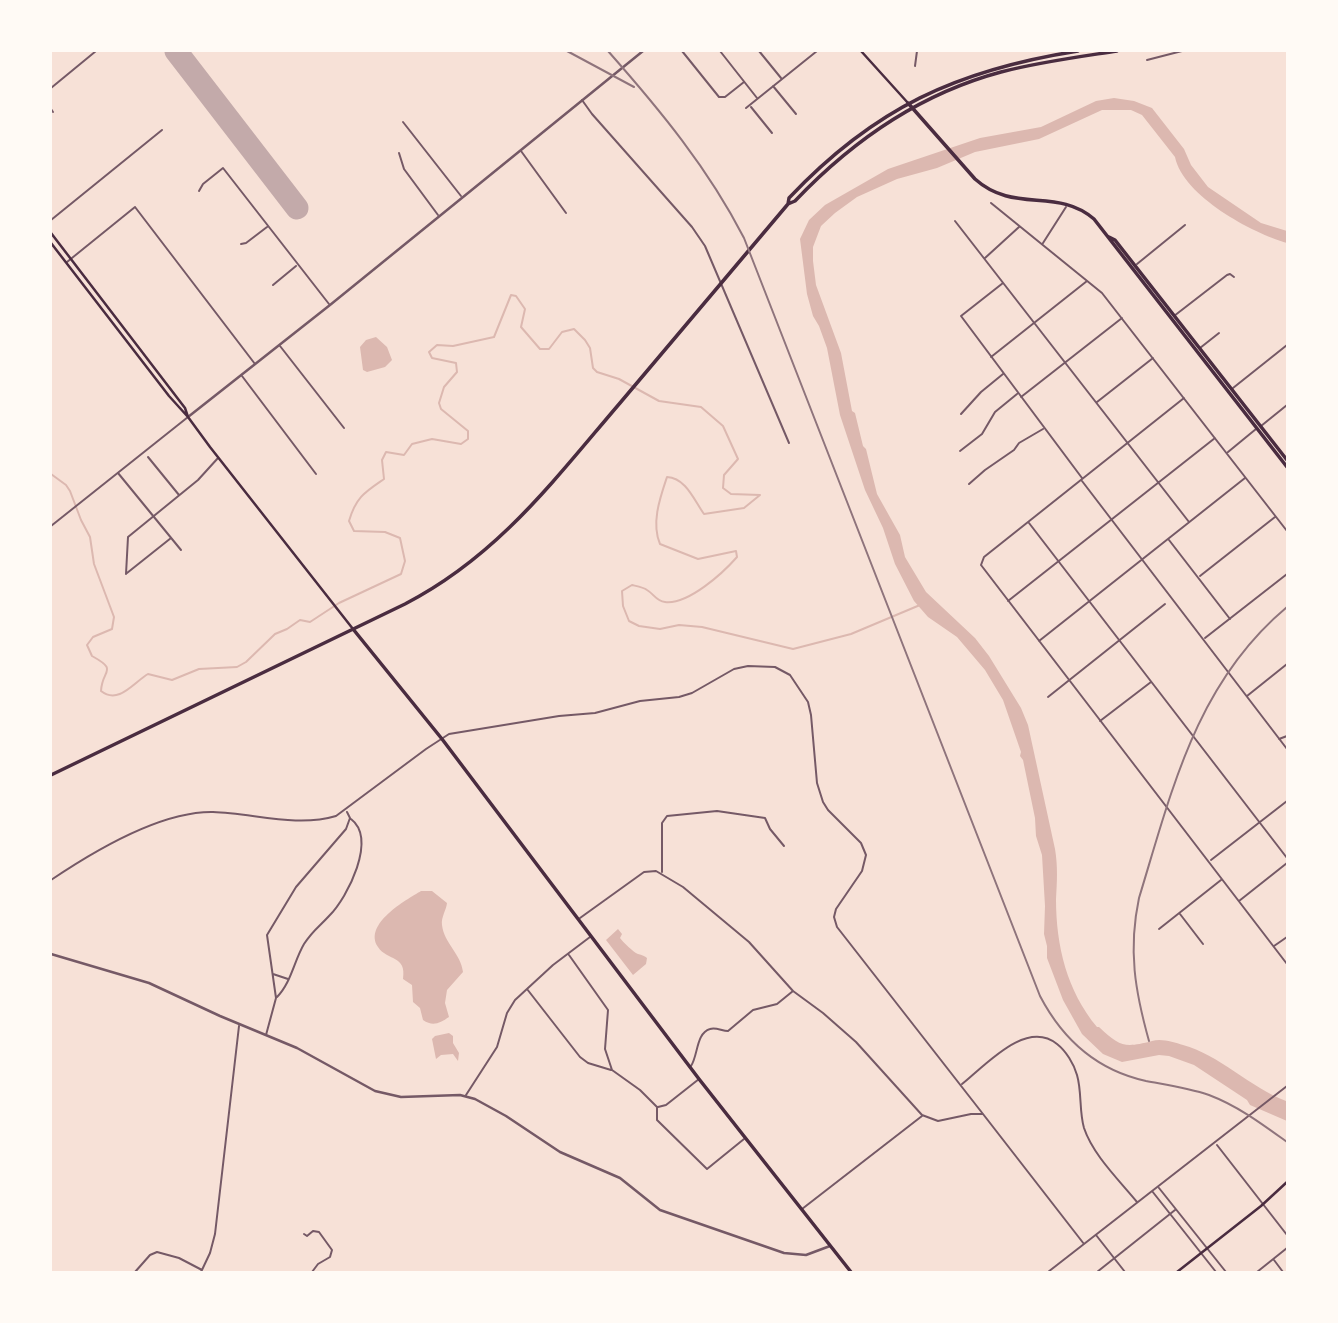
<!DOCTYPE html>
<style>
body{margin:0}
#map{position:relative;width:1338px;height:1323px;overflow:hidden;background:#f7e1d7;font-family:"PT Sans",sans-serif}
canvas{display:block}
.frame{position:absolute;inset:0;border:52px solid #fffaf5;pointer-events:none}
</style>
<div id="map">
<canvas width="1338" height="1323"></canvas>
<div class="frame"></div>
</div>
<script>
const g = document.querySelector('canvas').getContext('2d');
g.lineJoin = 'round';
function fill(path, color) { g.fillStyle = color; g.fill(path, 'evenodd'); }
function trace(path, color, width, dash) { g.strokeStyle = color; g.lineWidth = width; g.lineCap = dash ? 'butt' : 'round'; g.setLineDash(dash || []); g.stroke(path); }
fill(new Path2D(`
 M1114 98 1134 101 1152 108 1184 149 1191 165 1208 187 1261 223 1287 231V243C1252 233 1183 196 1175 157L1142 115 1131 110H1102L1039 139 975 152 937 168 897 179 857 197 835 213 821 226 813 247V261L816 285 841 353 852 411 855 413 863 446 866 449 877 494 900 535 905 557 926 592 975 638 989 656 1021 708 1028 725 1055 849C1058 867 1057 882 1056 899 1056 946 1067 991 1097 1027H1099C1120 1047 1125 1048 1152 1041 1161 1038 1174 1042 1183 1045 1218 1054 1251 1088 1286 1101L1287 1121 1250 1105 1247 1100 1194 1065 1169 1056 1159 1055 1122 1062 1103 1054 1082 1034 1063 1000 1047 958V946L1044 934 1045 906 1042 855 1036 836 1035 818 1023 760 1020 756 1021 752 1003 700 985 670 957 637 928 617 914 601 895 564 883 528 865 490 840 415 827 348 819 326 813 316 807 294 800 239 809 220 825 205 888 169 980 138 1041 127 1096 101Z
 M376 337 387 347 392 360 385 367 367 372 363 370 360 347 366 340Z
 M421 891H432L447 903C446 911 441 917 442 925 444 943 461 954 463 972L447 990 445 1003 449 1017C440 1023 433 1027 423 1020L420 1008 413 1002 412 985 403 979C407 955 387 961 378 947 363 924 406 900 421 891Z
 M618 929 622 934 620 938C623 942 633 952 638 954 642 955 645 956 647 958L646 964 633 975 606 940Z
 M449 1033 453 1036V1043L459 1053 458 1061 453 1054 441 1055 436 1059 432 1039 435 1036Z`), '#dcb8b0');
trace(new Path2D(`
 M51 474 66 485 70 491 81 520 90 537 94 564 114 617 112 629 93 637 87 645 92 656C119 671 102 669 101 691 119 705 134 682 148 674L172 680 199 669 237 667 246 662 275 634 287 629 300 620 310 622 339 603 401 574 405 561 400 538 385 532 354 531 349 521C356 497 365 492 384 479L382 460 386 452 404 455 412 444 432 439 461 444 468 439V431L441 409 439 403 444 387 457 372 456 363 432 358 429 352 437 345 453 346 494 337 511 295 516 296 525 309 521 327 540 349H549L562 332 574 329 585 340 590 348 593 368 597 372 619 379 659 401 701 407 723 426 738 459 724 475 723 488 731 494 760 495 744 508 704 514C694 500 686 478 667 477 660 498 651 523 660 544L698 559 736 551 737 557C723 573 688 605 665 602 656 601 654 594 647 590 643 587 636 586 632 585L622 591 623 606 629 621 639 626 660 629 679 625 702 627 793 649 851 634 920 605`), '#dcb8b0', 2);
trace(new Path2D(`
 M176 51 297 208`), '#c3aaaa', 23);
trace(new Path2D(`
 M682 51 719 97H725L744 82
 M720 51 757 98
 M759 51 781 78
 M1147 60 1182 51
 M915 66 917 51
 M773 86 796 114
 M51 88 96 51
 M582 100 592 114 692 227 705 246 789 443
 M751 107 772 133
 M746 108 817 51
 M51 109 53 112
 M403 122 461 196
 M521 151 566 213
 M399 153 404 169 438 215
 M199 191 203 184 223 168 329 304
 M991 203 1102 293 1287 531
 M51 220 162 130
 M955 221 1189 522
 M1043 243 1066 207
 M241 244 246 243 267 227
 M985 258 1019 227
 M67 262 135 207 255 364
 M1137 264 1185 225
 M1003 283 961 316 1082 478
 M273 285 296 266
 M1174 316 1227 275 1230 274 1234 277
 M280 346 344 428
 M1200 348 1219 333
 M991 357 1087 281
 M242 376 316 474
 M1233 388 1287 345
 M1021 397 1122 318
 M1184 398 984 557 981 565 1287 964
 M1097 402 1153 358
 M961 414 981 392 1003 374
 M1261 426 1287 405
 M960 451 982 434 995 412 1017 394
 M1228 452 1256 429
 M148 457 179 495
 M118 473 181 550
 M1082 481 1287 749
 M969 484 985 470 1014 450 1019 443 1043 429
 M1029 523 1287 858
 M51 526 188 417
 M1169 540 1230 619
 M127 573 171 538
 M126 574 128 537 198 480 218 458
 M1200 576 1275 517
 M1008 601 1215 438
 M1205 638 1287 574
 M1039 641 1245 478
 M1247 696 1287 664
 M1048 697 1165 604
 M1100 721 1151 682
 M1279 739 1287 736
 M1211 860 1287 801
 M662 872V823L667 816 717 811 765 818 770 829 784 846
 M51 880C94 851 160 811 213 812 253 813 296 828 336 816L426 749 449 734 559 716 595 713 640 701 679 697 692 693 734 669 748 666 775 667 790 675 808 702 811 715 817 783 823 802 828 810 861 843 866 855 862 871 836 909 834 917 837 927 983 1114
 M1239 901 1287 863
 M1180 914 1203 944
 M580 918 644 872 656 871 683 887 749 942 793 991 823 1013 856 1042 922 1115 938 1121 971 1114H983L1084 1244
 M1159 929 1221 880
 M1274 946 1287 937
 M569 955 608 1010 605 1049 612 1070 640 1090 657 1107
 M273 974 288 979
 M527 989 580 1057 588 1063 611 1070
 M277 997C291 983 294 961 304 944 313 930 319 927 329 916 348 897 377 839 351 819
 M266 1035 276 998 267 935 296 887 346 829 350 818 347 812
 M691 1066C698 1056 696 1033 710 1029 716 1027 722 1031 728 1031L753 1010 777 1004 793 991
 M962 1084C986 1065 1026 1019 1057 1044 1066 1051 1074 1064 1077 1075 1082 1092 1079 1111 1084 1128 1093 1155 1119 1180 1137 1202
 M466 1095 497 1047 507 1013 515 1000 553 965 590 937
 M658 1107 666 1105 699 1079
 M657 1108V1120L707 1169 744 1139
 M1217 1145 1287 1235
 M1159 1188 1226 1272
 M1152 1191 1216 1272
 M802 1209 922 1116
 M304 1234 307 1236 313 1231 319 1232 332 1250 330 1257 318 1264 312 1272
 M1096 1235 1125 1272
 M51 1239V1245
 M1274 1260 1283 1272
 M135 1272 150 1255 157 1252 179 1258 202 1270
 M201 1272 210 1253 215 1234 239 1026
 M1048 1272 1287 1086
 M1097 1272 1175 1210
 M1257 1272 1287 1248`), '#755966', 2);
trace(new Path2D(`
 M188 417 330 305 643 51
 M51 954 149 983 220 1016 297 1048 375 1091 401 1097 460 1095 475 1099 506 1116 560 1152 620 1178 660 1210 784 1253 806 1255 830 1246`), '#755966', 2.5);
trace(new Path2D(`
 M861 51 908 103
 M51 233 185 408 188 417 210 447 353 629
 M51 243 169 396 188 417
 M1177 1272 1261 1206 1287 1182`), '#4a2c40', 2.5);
trace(new Path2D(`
 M908 103 975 179C1014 214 1057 187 1094 219L1287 467
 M788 204 789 198C874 108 957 70 1078 51
 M1109 237 1115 240 1287 460
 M353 629 442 739 699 1079 851 1272
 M51 775 405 604C498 556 554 480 620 403 676 336 732 270 788 204L795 201C852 141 919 94 1001 72 1039 62 1078 57 1117 51`), '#4a2c40', 3.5);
trace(new Path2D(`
 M567 51 634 87
 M608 51C660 110 708 168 744 238L1040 996C1063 1040 1096 1070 1146 1081 1167 1085 1188 1088 1209 1095 1238 1106 1262 1124 1287 1142
 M1149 1041C1135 991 1128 950 1139 898 1172 790 1196 683 1287 607`), '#8f747c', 2);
</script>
